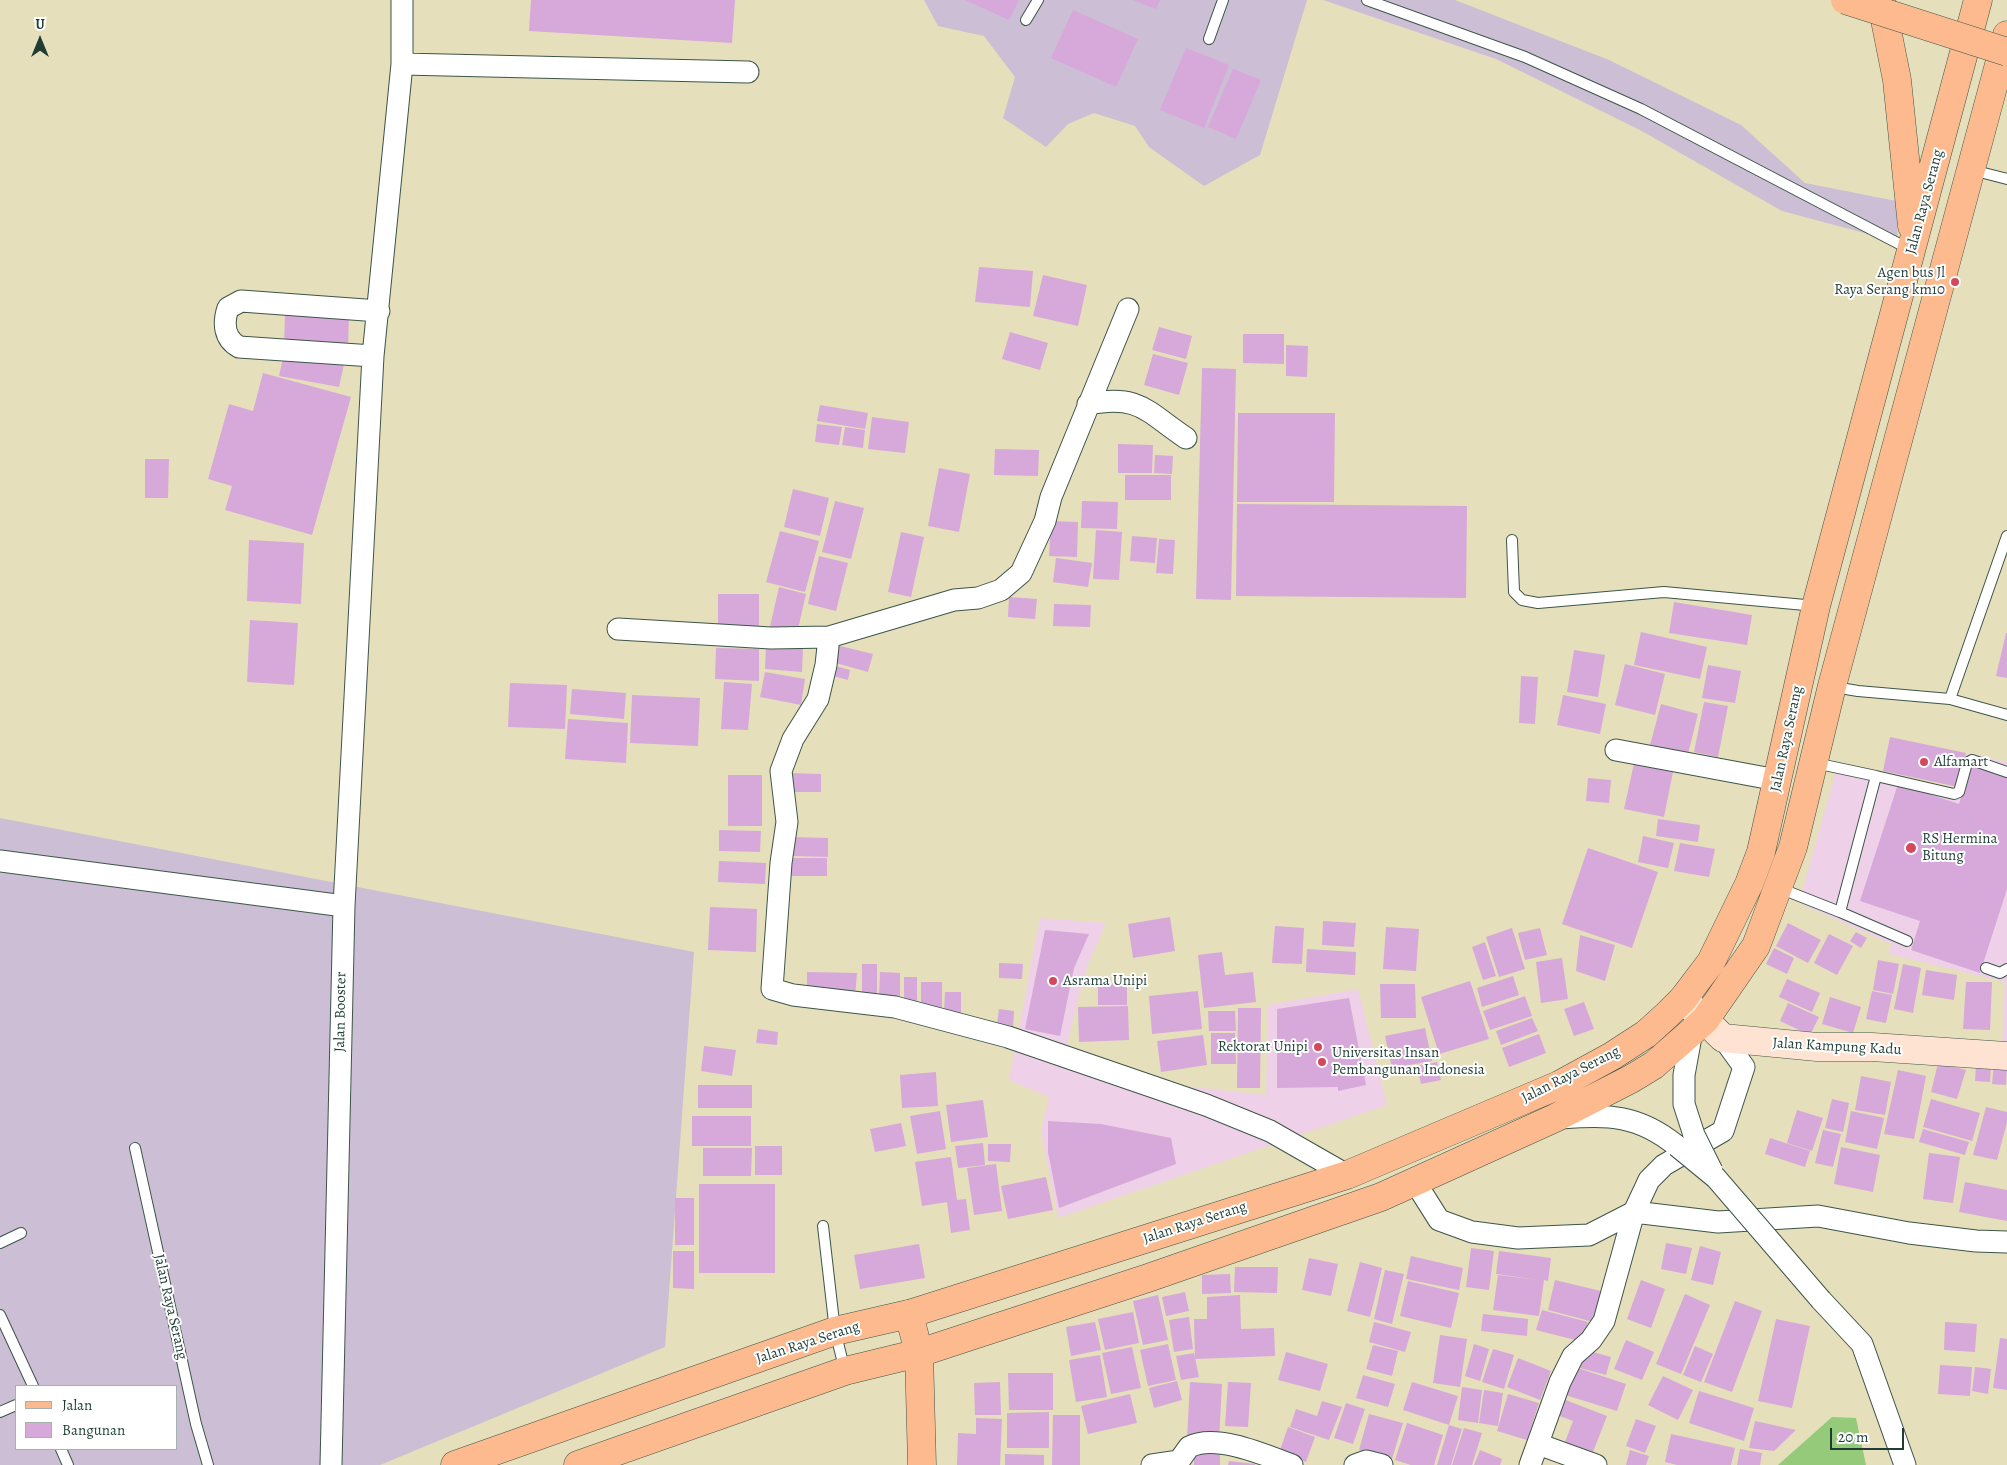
<!DOCTYPE html>
<style>
body{margin:0}
#map{position:relative;width:2007px;height:1465px;overflow:hidden;background:#e6dfbb;font-family:Alegreya,serif}
canvas{display:block}
.legend{position:absolute;left:15px;top:1385px;width:162px;height:65px;box-sizing:border-box;background:#fff;border:1px solid #a5b1ae;margin:0;padding:6px 9px;list-style:none;font-size:15px;color:#1f3d34}
.legend li{display:flex;align-items:center;gap:10px;height:25px}
.legend b{width:25px;border:1px solid #a5b1ae}
.north{position:absolute;left:15px;top:15px;width:50px;height:50px;-webkit-text-stroke:4px #fff;paint-order:stroke;rotate:0deg;font-size:14px;font-weight:700;line-height:20px;text-align:center;color:#1f3d34}
.north::after{content:'';display:block;margin:auto;width:18px;height:22px;background:#1f3d34;clip-path:polygon(50% 0,100% 100%,50% 72%,0 100%)}
.scale{position:absolute;left:1830px;top:1428px;width:74px;height:22px;box-sizing:border-box;border:2px solid #1f3d34;border-top:0;padding-left:6px;font-size:15px;line-height:18px;white-space:nowrap;color:#1f3d34;-webkit-text-stroke:4px #fff;paint-order:stroke}
</style>
<div id="map">
<canvas width="2007" height="1465"></canvas>
<ul class="legend">
<li><b style="height:6px;background:#fcba8e"></b>Jalan</li>
<li><b style="height:14px;background:#d6a9da"></b>Bangunan</li>
</ul>
<div class="north">U</div>
<div class="scale">20 m</div>
</div>
<script>
const g = document.querySelector('canvas').getContext('2d');
g.lineJoin = 'round';
function fill(path, color) { g.fillStyle = color; g.fill(path, 'evenodd'); }
function trace(path, color, width, dash) { g.strokeStyle = color; g.lineWidth = width; g.lineCap = dash ? 'butt' : 'round'; g.setLineDash(dash || []); g.stroke(path); }
function label(font, color, halo, rows, align = 'center') {
  g.font = font + ' Alegreya,serif'; g.lineWidth = 4; g.setLineDash([]); g.textBaseline = 'middle'; g.strokeStyle = halo; g.fillStyle = color; for (const [text, x, y, turn = 0] of rows) {
    g.save(); g.translate(x, y); g.rotate((+turn || 0) * Math.PI / 180); g.textAlign = isNaN(turn) ? turn : align; if (halo) g.strokeText(text, 0, 0); g.fillText(text, 0, 0); g.restore();
  }
}
fill(new Path2D(`
 M1968 753 2007 762V1046H2002L2005 982 1889 954 1891 944 1799 903 1838 764 1960 792Z
 M1040 918 1106 923 1086 969 1067 1044 1156 1083 1266 1095 1268 1005 1358 989 1387 1105 1058 1218 1041 1131 1049 1097 1009 1080Z`), '#eed0e8');
fill(new Path2D(`
 M924 0H1307L1260 155 1204 186 1149 147 1135 126 1094 113 1068 124 1046 147 1003 118 1015 77 984 36 938 26Z
 M1323 0H1455L1609 60 1741 125 1805 183 1896 201 1898 242 1782 211 1640 130 1496 59Z
 M0 818 694 952 665 1347 380 1465H0ZM16 1386H176V1449H16Z`), '#ccbed4');
fill(new Path2D(`
 M1832 1417 1856 1418 1866 1465H1778Z`), '#96ca7b');
fill(new Path2D(`
 M531 0H735L732 43 529 31Z
 M965 0H1019L1009 20Z
 M1133 0H1160L1156 9Z
 M1073 10 1138 39 1116 87 1051 58Z
 M1186 48 1229 65 1204 128 1160 110Z
 M1233 69 1261 80 1236 139 1208 127Z
 M979 267 1033 271 1030 307 975 302Z
 M1043 275 1087 285 1078 326 1033 316Z
 M285 311 349 312 348 350H284Z
 M1159 327 1192 336 1186 359 1152 350Z
 M1010 332 1048 343 1040 370 1002 359Z
 M1243 334H1284V364L1243 363Z
 M1286 345 1308 346 1307 377 1286 376Z
 M284 353 344 364 339 387 279 376Z
 M1153 354 1188 363 1179 395 1144 385Z
 M1202 368 1236 369 1231 600 1196 599Z
 M263 373 351 397 312 535 225 510 232 486 208 479 229 404 253 411Z
 M820 405 868 413 865 429 817 421Z
 M1238 413H1335L1334 502H1237Z
 M872 417 909 422 905 453 868 449Z
 M817 424 842 427 839 445 815 442Z
 M845 427 865 430 863 448 842 445Z
 M1118 444 1153 445 1152 473H1118Z
 M995 449 1039 450 1038 476 994 475Z
 M1155 455 1173 456 1172 474 1154 473Z
 M145 459H169L168 498H145Z
 M939 468 970 474 959 532 928 526Z
 M1125 475H1171V500H1125Z
 M793 489 829 498 820 536 784 527Z
 M835 501 864 508 851 559 822 552Z
 M1082 501 1118 502 1117 529 1081 528Z
 M1237 504 1467 506 1466 598 1236 596Z
 M1051 521 1078 522 1077 557 1049 556Z
 M1096 530 1122 532 1119 580 1093 579Z
 M780 531 819 541 805 592 766 582Z
 M901 532 924 537 911 597 888 592Z
 M1132 536 1157 538 1155 563 1130 561Z
 M1159 539 1175 540 1173 574 1156 573Z
 M249 540 304 543 301 604 247 601Z
 M819 556 848 563 836 611 808 604Z
 M1056 558 1092 563 1088 587 1053 582Z
 M779 587 806 594 796 638 769 631Z
 M718 594H759V627H718Z
 M1009 597 1037 599 1035 619 1008 617Z
 M1674 602 1752 615 1747 645 1669 633Z
 M1054 604 1091 605 1090 627 1053 626Z
 M250 620 298 623 294 685 247 682Z
 M1641 632 1707 647 1700 679 1634 665Z
 M2006 633H2007V678L1996 676Z
 M836 645 873 654 868 672 832 662Z
 M766 646 803 648 802 672 765 669Z
 M716 648 759 649V681L715 679Z
 M1574 650 1605 655 1598 697 1567 692Z
 M1625 664 1665 674 1655 715 1615 705Z
 M832 665 850 670 848 680 829 675Z
 M1708 665 1741 671 1735 703 1702 698Z
 M765 672 805 679 801 705 760 697Z
 M1521 676 1538 677 1535 724 1519 723Z
 M724 682 752 684 748 730 721 729Z
 M510 683 567 685 565 729 508 727Z
 M572 689 626 693 624 719 570 714Z
 M632 695 700 698 698 746 630 743Z
 M1563 695 1606 704 1600 734 1557 725Z
 M1704 702 1728 706 1718 757 1694 752Z
 M1661 704 1698 714 1687 758 1649 749Z
 M568 719 628 723 626 763 565 759Z
 M1890 737 1966 753 1958 787 1883 771Z
 M1635 759 1674 767 1664 817 1624 809Z
 M1972 763 2007 774V889L1980 973 1911 950 1920 921 1860 901 1898 784 1959 804Z
 M786 773 821 774V792H786Z
 M728 775H762V826H728Z
 M1588 778 1611 780 1609 803 1586 801Z
 M1658 819 1700 825 1698 842 1656 836Z
 M719 830 761 831 760 852 719 851Z
 M1643 836 1674 843 1668 868 1638 862Z
 M791 837 828 838V857L791 856Z
 M1680 843 1715 849 1709 877 1674 871Z
 M1588 848 1658 872 1632 948 1562 924Z
 M789 858H827V876H789Z
 M719 861 766 863 765 884 718 882Z
 M710 907 757 909 756 952 708 950Z
 M1170 917 1175 951 1133 958 1128 924Z
 M1323 921 1356 923 1354 947 1322 945Z
 M1788 923 1821 940 1808 963 1776 946Z
 M1275 926 1304 928 1302 964 1272 963Z
 M1386 927 1419 929 1416 971 1383 969Z
 M1512 928 1525 969 1499 977 1486 937Z
 M1540 928 1547 955 1525 960 1518 933Z
 M1045 930 1089 934 1074 968 1060 1036 1025 1029Z
 M1856 932 1867 938 1861 948 1850 941Z
 M1829 934 1853 946 1837 975 1814 963Z
 M1580 935 1615 945 1605 981 1576 971Z
 M1485 942 1496 976 1483 980 1472 947Z
 M1774 948 1794 958 1787 974 1766 964Z
 M1307 949 1356 952 1355 975 1306 972Z
 M1222 952 1225 975 1253 972 1256 1002 1204 1008 1198 955Z
 M1562 958 1568 999 1541 1003 1536 962Z
 M1878 960 1899 964 1893 994 1873 990Z
 M999 963 1023 964 1022 979 999 978Z
 M862 964H877V998H862Z
 M1903 964 1921 968 1913 1013 1894 1009Z
 M1926 970 1957 975 1954 1000 1922 995Z
 M807 972 857 973 855 997 807 995Z
 M880 972 900 973V997L879 996Z
 M1513 976 1519 995 1482 1007 1477 988Z
 M904 977H917V1004H904Z
 M1787 979 1820 993 1812 1012 1779 997Z
 M1470 981 1489 1039 1439 1054 1421 997Z
 M921 982H942V1014H921Z
 M1966 982H1992L1990 1030 1963 1029Z
 M1098 983H1127V1005H1098Z
 M1380 984H1415L1416 1018H1381Z
 M1198 991 1202 1029 1152 1034 1149 996Z
 M1872 991 1892 995 1886 1023 1866 1019Z
 M945 992H961V1013H944Z
 M1525 996 1532 1016 1490 1030 1483 1011Z
 M1830 997 1861 1007 1853 1033 1822 1024Z
 M1349 998 1366 1085 1338 1091V1087L1277 1088V1009Z
 M1584 1002 1594 1029 1574 1036 1564 1009Z
 M1788 1003 1819 1017 1810 1035 1780 1021Z
 M1128 1006 1129 1040 1079 1042 1078 1007Z
 M1238 1008H1261L1260 1088H1237Z
 M999 1009 1014 1011 1013 1027 997 1025Z
 M1208 1011H1235L1236 1031H1209Z
 M1532 1018 1538 1031 1501 1045 1496 1031Z
 M1425 1028 1432 1061 1392 1068 1385 1036Z
 M758 1029 778 1032 777 1045 756 1043Z
 M1211 1033H1235L1236 1064H1211Z
 M1539 1034 1546 1053 1509 1067 1502 1048Z
 M1203 1035 1207 1065 1161 1072 1157 1041Z
 M704 1046 736 1050 732 1076 701 1071Z
 M1437 1062 1441 1080 1421 1084 1417 1066Z
 M1938 1063 1966 1070 1957 1099 1931 1092Z
 M1994 1063 2007 1065 2006 1085 1992 1084Z
 M1976 1065H1991L1990 1082 1975 1081Z
 M1898 1070 1926 1076 1914 1139 1884 1134Z
 M936 1072 938 1106 902 1108 900 1075Z
 M1861 1076 1891 1082 1885 1115 1855 1110Z
 M698 1085H752V1108H698Z
 M1832 1099 1849 1103 1843 1132 1825 1128Z
 M1931 1099 1980 1113 1972 1141 1923 1127Z
 M983 1100 988 1137 951 1142 946 1105Z
 M1986 1107 2007 1112V1122L1997 1160 1973 1155Z
 M1797 1110 1823 1118 1812 1151 1787 1143Z
 M940 1111 946 1149 917 1154 910 1116Z
 M1851 1111 1884 1118 1877 1149 1845 1142Z
 M692 1116H751V1146H692Z
 M1048 1121 1101 1124 1171 1138 1176 1164 1059 1208 1048 1152Z
 M901 1123 906 1146 875 1152 870 1129Z
 M1923 1129 1969 1142 1965 1155 1919 1142Z
 M1823 1130 1841 1134 1833 1167 1815 1163Z
 M1770 1138 1810 1151 1805 1167 1765 1154Z
 M983 1143 985 1165 958 1168 955 1146Z
 M988 1144H1011L1010 1162 988 1161Z
 M755 1146H782V1175H755Z
 M1841 1147 1880 1155 1873 1192 1834 1184Z
 M703 1148H752L751 1176H703Z
 M1929 1153 1960 1157 1953 1203 1923 1199Z
 M951 1157 957 1200 966 1199 970 1230 951 1233 947 1202 922 1206 915 1162Z
 M996 1164 1002 1211 974 1215 967 1168Z
 M1046 1177 1053 1210 1008 1219 1001 1186Z
 M1965 1182 2007 1190V1221L1959 1212Z
 M699 1184H775V1273H699Z
 M675 1198H694V1245H675Z
 M1666 1243 1692 1248 1686 1274 1661 1269Z
 M919 1244 925 1278 860 1289 854 1255Z
 M1700 1246 1721 1252 1713 1285 1691 1280Z
 M1471 1248 1494 1251 1489 1290 1466 1287Z
 M673 1251H694V1289L673 1288Z
 M1499 1251 1551 1258 1548 1281 1544 1280 1539 1316 1493 1310 1498 1275 1539 1280 1496 1274Z
 M1411 1256 1463 1268 1459 1290 1406 1279Z
 M1309 1258 1338 1264 1331 1296 1302 1290Z
 M1360 1262 1382 1268 1370 1317 1347 1311Z
 M1235 1267H1278L1277 1293 1234 1292Z
 M1385 1270 1404 1274 1392 1324 1374 1319Z
 M1230 1274 1231 1293 1202 1294V1275Z
 M1555 1280 1605 1292 1597 1323 1548 1310Z
 M1641 1280 1665 1289 1651 1328 1627 1319Z
 M1408 1281 1459 1293 1451 1328 1400 1316Z
 M1185 1292 1189 1311 1166 1316 1162 1297Z
 M1685 1294 1710 1305 1681 1374 1656 1364Z
 M1158 1295 1168 1340 1143 1345 1133 1301Z
 M1240 1295 1241 1329 1274 1328 1275 1356 1195 1359 1194 1319H1207V1297Z
 M1735 1301 1762 1311 1732 1392 1704 1382Z
 M1542 1310 1588 1322 1583 1342 1536 1330Z
 M1133 1312 1139 1343 1105 1350 1098 1319Z
 M1483 1314 1528 1319 1527 1336 1481 1331Z
 M1189 1317 1193 1349 1174 1352 1169 1320Z
 M1776 1319 1810 1326 1792 1408 1758 1401Z
 M1095 1322 1101 1350 1071 1356 1066 1327Z
 M1374 1322 1411 1332 1405 1352 1369 1342Z
 M1945 1322 1977 1324 1975 1352 1944 1350Z
 M1440 1335 1467 1339 1460 1387 1433 1383Z
 M2000 1338 2007 1339V1390L1993 1388Z
 M1626 1340 1654 1352 1642 1380 1614 1369Z
 M1168 1344 1176 1380 1148 1386 1140 1350Z
 M1474 1344 1489 1349 1480 1381 1465 1376Z
 M1373 1345 1398 1351 1392 1376 1366 1369Z
 M1695 1346 1713 1354 1701 1382 1683 1375Z
 M1132 1347 1141 1388 1111 1394 1102 1353Z
 M1493 1349 1514 1355 1504 1389 1482 1382Z
 M1586 1350 1611 1357 1606 1375 1580 1368Z
 M1286 1352 1328 1364 1320 1391 1278 1380Z
 M1194 1353 1199 1377 1181 1380 1176 1356Z
 M1100 1355 1107 1397 1076 1402 1069 1360Z
 M1518 1358 1551 1371 1540 1400 1507 1387Z
 M1940 1365 1972 1367 1970 1396 1938 1394Z
 M1572 1366 1626 1384 1617 1411 1562 1394Z
 M1975 1367 1991 1369 1988 1394 1972 1391Z
 M1008 1373H1053V1410H1009Z
 M1363 1375 1395 1384 1388 1407 1356 1398Z
 M1663 1376 1693 1390 1678 1420 1648 1405Z
 M1177 1381 1182 1400 1154 1408 1149 1388Z
 M1000 1382 1001 1415H975L974 1383Z
 M1190 1382 1222 1384 1219 1441 1187 1439Z
 M1228 1382 1251 1383 1248 1427 1225 1426Z
 M1412 1382 1458 1396 1449 1425 1403 1410Z
 M1462 1387 1482 1390 1478 1423 1458 1420Z
 M1484 1390 1503 1393 1498 1426 1479 1423Z
 M1699 1391 1754 1408 1744 1441 1689 1423Z
 M1130 1394 1137 1423 1088 1434 1081 1406Z
 M1508 1394 1539 1403 1527 1440 1497 1431Z
 M1563 1399 1607 1416 1593 1452 1565 1442 1573 1421 1557 1415Z
 M1322 1401 1342 1407 1329 1440 1290 1427 1296 1409 1317 1416Z
 M1346 1403 1365 1409 1353 1444 1334 1438Z
 M1049 1412V1448H1007V1413Z
 M1369 1414 1403 1423 1392 1459 1359 1450Z
 M1053 1415H1080V1465H1052Z
 M976 1418 1002 1419 1000 1465H957L958 1433 976 1434Z
 M1636 1419 1656 1426 1645 1453 1626 1446Z
 M1755 1421 1796 1430 1774 1451 1749 1448Z
 M1407 1423 1443 1435 1434 1465H1411L1395 1460Z
 M1449 1425 1462 1429 1451 1465H1437Z
 M1288 1427 1315 1437 1306 1462 1279 1453Z
 M1464 1428 1482 1433 1472 1465H1452Z
 M1671 1434 1735 1448 1731 1465H1677L1665 1462Z
 M1194 1447 1220 1448V1465H1194Z
 M1740 1449 1762 1453 1760 1465H1737Z
 M1480 1450 1502 1459 1500 1465H1474Z
 M1630 1450 1649 1456 1646 1465H1626Z
 M1005 1454 1044 1455V1465H1005Z
 M1229 1461 1255 1464V1465H1228Z`), '#d6a9da');
const lane = new Path2D(`
 M1367 0 1525 57 1641 109 1909 249
 M1026 20 1038 0
 M1209 39 1223 0
 M1972 170 2007 179
 M1512 540 1514 592 1522 600 1538 603 1664 592 1816 606
 M1834 687 1858 691 1950 699 2007 715
 M1950 699 2007 536
 M1876 776 1954 794 1959 792 1967 763 1972 760 2007 772
 M1779 888 1840 912 1876 776 1815 763
 M1840 912 1907 941
 M1986 968 2000 973 2007 969
 M135 1148 196 1424 208 1465
 M823 1226 835 1331 845 1371
 M0 1243 21 1233
 M0 1315 33 1386
 M0 1412 16 1405
 M61 1449 68 1465`);
const street = new Path2D(`
 M402 64 748 72
 M1128 309 1051 497 1045 521 1021 573 1001 590 978 598 954 600 829 637 826 665 818 699 793 739 781 771 787 822 781 863 772 989 793 995 895 1007 1008 1037 1206 1105 1270 1131 1347 1175
 M373 356 239 347C224 339 223 323 228 308L241 301 379 311
 M1088 404C1139 394 1146 411 1186 438
 M618 629 771 638 829 637
 M1616 750 1777 780
 M0 861 344 906 331 1465
 M344 906 373 356 402 64V0
 M1692 1031 1684 1075V1104L1694 1135
 M1561 1118C1610 1115 1637 1114 1677 1146
 M1415 1182 1439 1220 1472 1232 1518 1238 1589 1235 1634 1212 1718 1222 1818 1216 1909 1233 1976 1241 2007 1242
 M1821 1300 1862 1344 1905 1465
 M1538 1444 1596 1465
 M1152 1465 1179 1461 1189 1447C1216 1433 1265 1455 1292 1465
 M1355 1465 1366 1461 1382 1465
 M1530 1465 1560 1382 1573 1356 1591 1340 1604 1321 1634 1212 1649 1180 1664 1165 1723 1131 1744 1067 1723 1038`);
const secondary = new Path2D(`
 M1683 999 1723 1038 1817 1047H1872L2007 1056`);
const primary = new Path2D(`
 M909 1314 919 1353 922 1465`);
const highway = new Path2D(`
 M1881 0 1897 80 1912 226
 M455 1465 835 1331 909 1314 1347 1175 1559 1085 1612 1056 1646 1034 1667 1015 1683 999 1711 962 1749 884 1761 852 1816 606 1978 0
 M578 1465 845 1371 919 1353 1148 1278 1381 1197 1555 1118 1631 1079 1654 1065 1705 1020 1756 946 1793 847 1832 686 2007 35`);
trace(lane, '#3d5548', 12);
trace(street, '#3d5548', 23);
trace(secondary, '#3d5548', 29);
trace(primary, '#3d5548', 29);
trace(highway, '#3d5548', 29);
trace(lane, '#fff', 10);
trace(street, '#fff', 21);
trace(secondary, '#fee3d2', 28);
trace(primary, '#fcba8e', 28);
trace(highway, '#fcba8e', 28);
const streetBridge = new Path2D(`
 M1694 1135 1712 1171
 M1677 1146 1716 1178 1821 1300`);
const highwayBridge = new Path2D(`
 M1845 0 2007 52`);
trace(streetBridge, '#3d5548', 23, []);
trace(highwayBridge, '#3d5548', 29, []);
trace(streetBridge, '#fff', 21);
trace(highwayBridge, '#fcba8e', 28);
for (const [x, y, r, color] of [
 [1955,282,5,"#d1495b"],
 [1924,762,5,"#d1495b"],
 [1911,848,6,"#d1495b"],
 [1053,981,5,"#d1495b"],
 [1318,1047,5,"#d1495b"],
 [1322,1062,5,"#d1495b"]
]) { const dot = new Path2D(); dot.arc(x, y, r, 0, 2 * Math.PI); g.fillStyle = color; g.fill(dot); trace(dot, '#fff', 2); }
label('15px', '#1f3d34', '#fff', [
 ["Jalan Raya Serang",1925,202,-75],
 ["Jalan Raya Serang",1787,739,-78],
 ["Jalan Booster",341,1012,-89],
 ["Jalan Kampung Kadu",1837,1047,3],
 ["Jalan Raya Serang",1571,1075,-27],
 ["Jalan Raya Serang",1195,1223,-18],
 ["Jalan Raya Serang",170,1307,77],
 ["Jalan Raya Serang",808,1343,-18]
]);
label('15px', '#1f3d34', '#fff', [
 ["Agen bus Jl",1945,273,"right"],
 ["Raya Serang km10",1945,290,"right"],
 ["Alfamart",1934,762],
 ["RS Hermina",1922,839],
 ["Bitung",1922,856],
 ["Asrama Unipi",1063,981],
 ["Rektorat Unipi",1308,1047,"right"],
 ["Universitas Insan",1332,1053],
 ["Pembangunan Indonesia",1332,1070]
], 'left');
</script>
